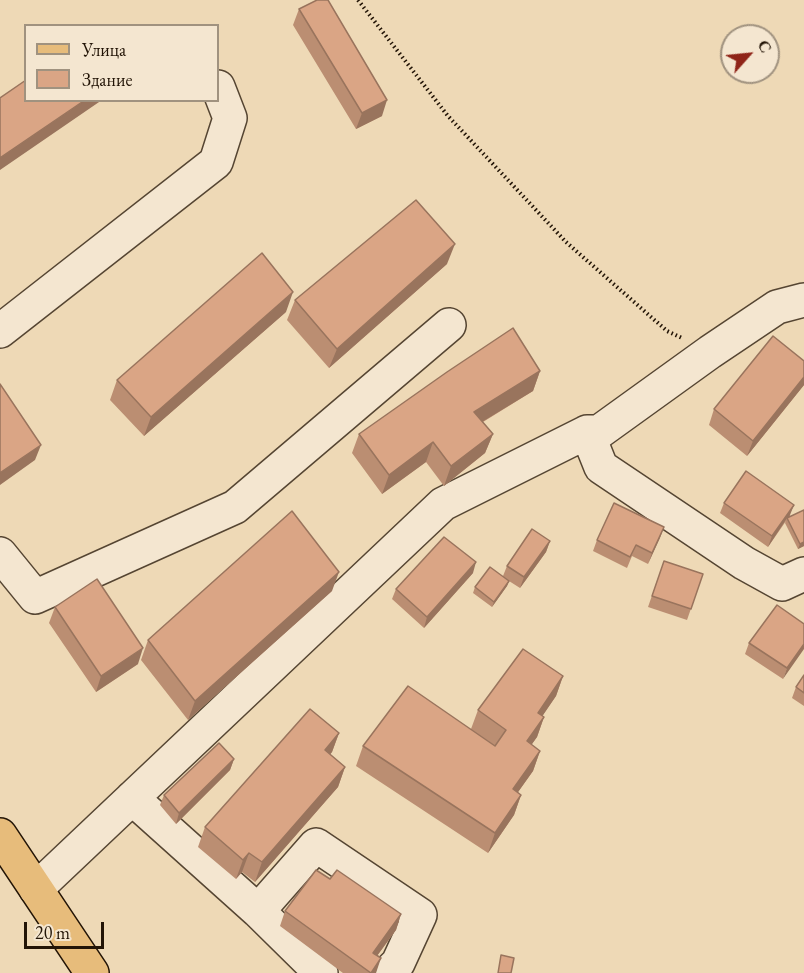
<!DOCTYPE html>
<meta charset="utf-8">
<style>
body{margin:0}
#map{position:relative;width:804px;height:973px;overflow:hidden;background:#eed9b6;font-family:"EB Garamond",serif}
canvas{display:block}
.legend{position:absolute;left:24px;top:24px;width:195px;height:78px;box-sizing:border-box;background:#f4e6d0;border:2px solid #a0927f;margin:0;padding:8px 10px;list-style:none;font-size:18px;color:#221406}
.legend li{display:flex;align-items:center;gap:12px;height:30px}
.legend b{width:30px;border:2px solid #a0927f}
.north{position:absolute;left:720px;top:24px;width:60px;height:60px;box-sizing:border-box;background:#f4e6d0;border:2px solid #a0927f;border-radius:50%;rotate:63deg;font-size:16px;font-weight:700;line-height:24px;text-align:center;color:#221406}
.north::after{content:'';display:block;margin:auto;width:21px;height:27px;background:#8f2418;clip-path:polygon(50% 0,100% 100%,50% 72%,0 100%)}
.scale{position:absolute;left:24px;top:922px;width:80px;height:27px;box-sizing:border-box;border:3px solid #221406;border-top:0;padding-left:8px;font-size:18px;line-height:21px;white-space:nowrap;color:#221406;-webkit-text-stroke:4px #f4e6d0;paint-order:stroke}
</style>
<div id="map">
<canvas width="804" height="973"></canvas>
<ul class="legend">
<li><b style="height:8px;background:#e7bc7b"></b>Улица</li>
<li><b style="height:16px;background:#daa585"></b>Здание</li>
</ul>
<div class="north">С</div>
<div class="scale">20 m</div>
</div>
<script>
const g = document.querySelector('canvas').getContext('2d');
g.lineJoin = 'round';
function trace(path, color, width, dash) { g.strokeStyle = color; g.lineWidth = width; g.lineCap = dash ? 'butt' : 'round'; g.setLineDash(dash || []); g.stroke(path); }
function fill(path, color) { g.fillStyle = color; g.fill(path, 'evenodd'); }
const minor = new Path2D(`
 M0 331 216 162 230 118 218 87
 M587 432 601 467 744 563 782 584 804 574
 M0 554 35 597 235 507 449 325
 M132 798 258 911 321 973
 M36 889 443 504 587 432H599L710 352 777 307 804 300
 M258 911 316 845 420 915 398 963 388 973`);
const major = new Path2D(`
 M0 835 92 973`);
trace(minor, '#554532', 36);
trace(major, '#221406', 36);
trace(new Path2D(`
 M358 0 448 116 566 242 667 331 682 338`), '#221406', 4, [1.5, 3]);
trace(minor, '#f4e6d0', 33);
trace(major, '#e7bc7b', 33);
fill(new Path2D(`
 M299 9 382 116 356 129 293 25Z
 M447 264 329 368 287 320 295 300Z
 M286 312 144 436 110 400 117 380Z
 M804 361V385L747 456 709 425 714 409Z
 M540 371 533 391 483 422 493 434 485 453 444 486 426 462 382 494 352 453 359 434Z
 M724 503 790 515 789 517 804 510V546L798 549 785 523 786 521 768 547 720 513Z
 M664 527 648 564 632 556 627 568 593 551 597 540Z
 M550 541 546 552 520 588 509 581 507 586 492 607 473 593 475 587 503 576 507 566Z
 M664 561 703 574 687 620 648 607Z
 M473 573 424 628 392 599 396 589Z
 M332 591 188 720 141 660 148 640Z
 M55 607 138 664 96 692 49 623Z
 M804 624 783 679 745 654 749 643Z
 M804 675V706L792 698 796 687Z
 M563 676 556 696 542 716 544 717 537 737 531 745 540 751 533 771 518 792 521 795 514 815 488 853 356 766 363 746 471 729 478 710Z
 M339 733 332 752 330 754 345 767 338 787 255 882 242 872 236 879 198 847 205 827Z
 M234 759 230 770 176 824 160 805 164 795Z
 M330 879 401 914 396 930 377 956 376 973H343L280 926 285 911Z`), '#bb8e72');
fill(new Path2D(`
 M85 100H102L0 170V158Z
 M387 100 382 116 356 129 362 113Z
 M455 244 447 264 329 368 337 349Z
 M293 292 286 312 144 436 151 417Z
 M540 371 533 391 467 431 474 412Z
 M804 377V385L747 456 753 441Z
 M493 434 485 453 444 486 451 466Z
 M433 442 426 462 382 494 389 475Z
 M41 445 35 460 0 485V473Z
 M794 505 790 515 788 519 787 518 768 547 772 536Z
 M664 527 660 538 648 564 652 553Z
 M550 541 546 552 520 588 524 577Z
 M804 542V546L798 549 800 544Z
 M476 562 473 573 424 628 427 617Z
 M339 572 332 591 188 720 195 701Z
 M509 581 507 586 492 607 494 602Z
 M804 644V649L783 679 787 668Z
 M143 648 138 664 96 692 101 676Z
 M563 676 556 696 531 733 538 713Z
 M544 717 537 737 520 761 527 741Z
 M339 733 332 752 318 770 325 750Z
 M540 751 533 771 506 809 513 789Z
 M234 759 230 770 176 824 179 813Z
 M345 767 338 787 255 882 262 862Z
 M521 795 514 815 488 853 495 833Z
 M249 853 242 872 236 879 243 860Z
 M401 914 396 930 368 968 373 953Z
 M381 958 376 973H371Z`), '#99745d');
const building = new Path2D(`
 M317 0H328L387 100 362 113 299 9Z
 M26 80V100H85L0 158V98Z
 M416 200 455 244 337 349 295 300Z
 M262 253 293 292 151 417 117 380Z
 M513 328 540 371 474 412 493 434 451 466 433 442 389 475 359 434 447 372Z
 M773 336 804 361V377L753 441 714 409Z
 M0 384 41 445 0 473Z
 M746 471 794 505 772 536 724 503Z
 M614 503 664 527 652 553 636 545 630 557 597 540Z
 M804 510V542L800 544 787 518Z
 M292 511 339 572 195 701 148 640Z
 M532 529 550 541 524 577 507 566Z
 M444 537 476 562 427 617 396 589Z
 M664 561 703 574 691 609 652 596Z
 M490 567 509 581 494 602 475 587Z
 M97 579 143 648 101 676 55 607Z
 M777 605 804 624V644L787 668 749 643Z
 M523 649 563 676 538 713 544 717 527 741 540 751 513 789 521 795 495 833 363 746 408 686 495 746 506 730 478 710Z
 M804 675V693L796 687Z
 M310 709 339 733 325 750 345 767 262 862 249 853 243 860 205 827Z
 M219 743 234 759 179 813 164 795Z
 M316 870 330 879 337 870 401 914 373 953 381 958 371 973 285 911Z
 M501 955 514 958 511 973H498Z`);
fill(building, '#daa585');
trace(building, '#99745d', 1.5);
</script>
